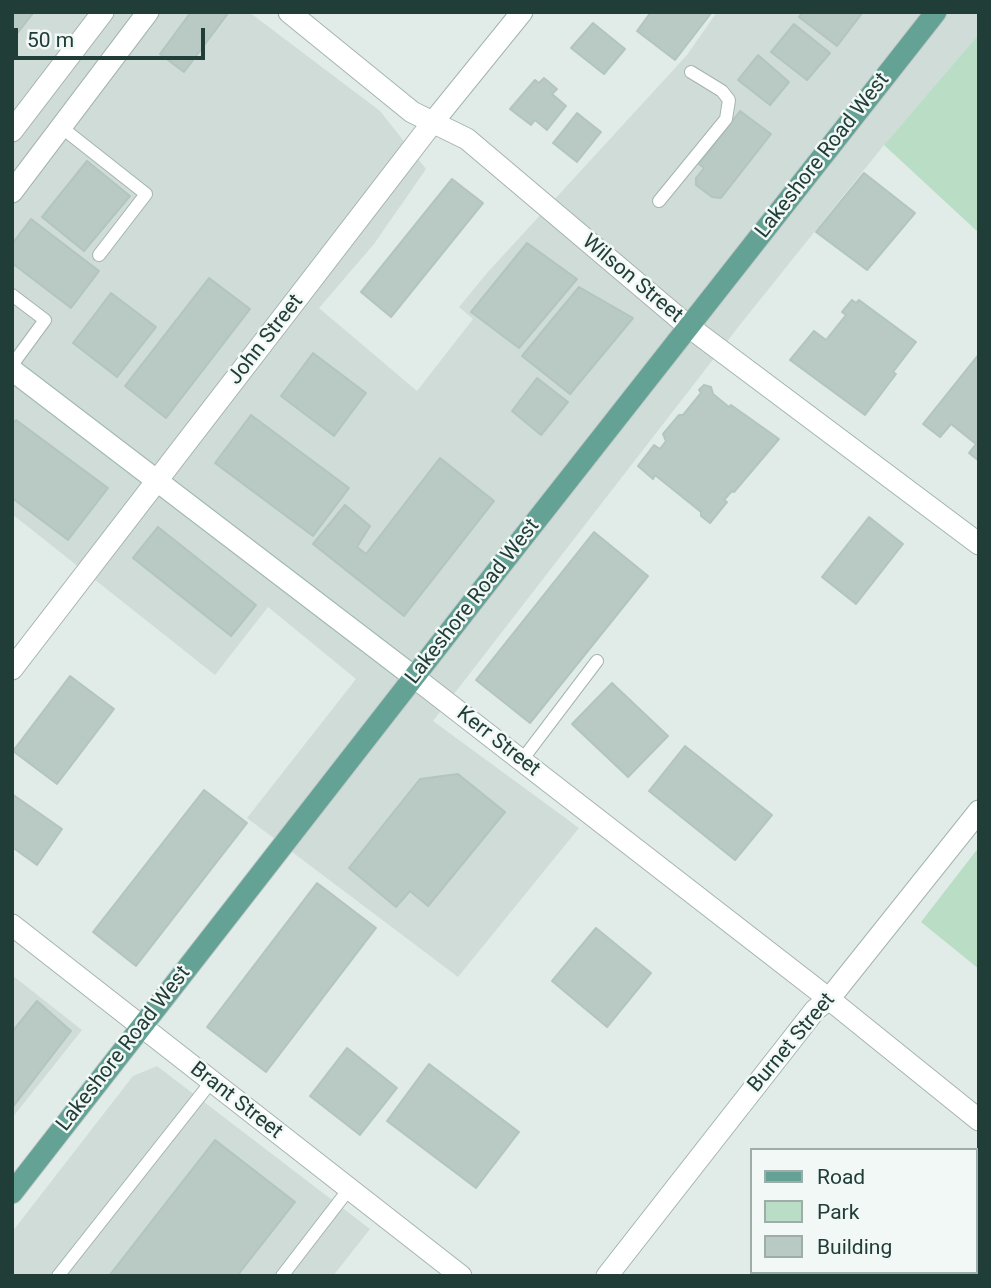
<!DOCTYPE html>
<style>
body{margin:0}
#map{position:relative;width:991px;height:1288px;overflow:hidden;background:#e1ece8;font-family:Roboto,sans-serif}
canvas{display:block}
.frame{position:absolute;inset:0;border:14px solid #213d37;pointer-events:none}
.legend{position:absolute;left:750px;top:1148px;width:228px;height:126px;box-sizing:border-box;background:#f1f8f5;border:2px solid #9eada9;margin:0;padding:9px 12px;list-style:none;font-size:21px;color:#213d37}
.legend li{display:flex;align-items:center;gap:14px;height:35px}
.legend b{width:35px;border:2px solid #9eada9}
.scale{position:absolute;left:14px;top:28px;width:191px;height:32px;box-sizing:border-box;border:4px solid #213d37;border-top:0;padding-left:9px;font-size:21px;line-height:24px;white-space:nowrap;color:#213d37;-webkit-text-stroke:5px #f1f8f5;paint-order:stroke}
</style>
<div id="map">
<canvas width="991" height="1288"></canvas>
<div class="frame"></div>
<ul class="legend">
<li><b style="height:9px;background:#65a296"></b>Road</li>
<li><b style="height:19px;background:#b9ddc5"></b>Park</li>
<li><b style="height:19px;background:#b9c9c4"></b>Building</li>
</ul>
<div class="scale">50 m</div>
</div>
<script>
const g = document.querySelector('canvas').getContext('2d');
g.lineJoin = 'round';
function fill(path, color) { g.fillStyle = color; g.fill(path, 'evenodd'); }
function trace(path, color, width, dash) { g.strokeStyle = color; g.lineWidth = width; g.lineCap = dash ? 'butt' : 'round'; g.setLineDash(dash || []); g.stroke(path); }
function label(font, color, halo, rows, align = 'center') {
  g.font = font + ' Roboto,sans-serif'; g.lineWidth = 5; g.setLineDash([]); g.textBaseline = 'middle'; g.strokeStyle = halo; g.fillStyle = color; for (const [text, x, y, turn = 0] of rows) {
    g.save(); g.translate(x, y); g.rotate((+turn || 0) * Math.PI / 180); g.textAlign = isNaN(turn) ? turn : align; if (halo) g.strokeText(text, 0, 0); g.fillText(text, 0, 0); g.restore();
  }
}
fill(new Path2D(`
 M12 12H249L380 111 426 169 374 244 319 308 417 391 473 319 459 307 487 273 687 55 717 12H979V34L884 145 739 326 433 721 579 828 458 977 247 818 356 679 268 607 215 675 12 514Z
 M12 975 82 1030 12 1118Z
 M157 1066 370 1229 333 1276H12V1232L133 1076Z`), '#cfdcd7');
fill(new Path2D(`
 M979 34V233L884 145Z
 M979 847V969L921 922Z`), '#b9ddc5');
const building = new Path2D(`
 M12 12H34L12 40Z
 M191 12H229L184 72 160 54Z
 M651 12H712L675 60 637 31Z
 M803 12H863L837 46 799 17Z
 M593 23 625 49 604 74 571 48Z
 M794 24 830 53 807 80 771 52Z
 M758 55 789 82 770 105 738 80Z
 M544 78 557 89 552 94 566 106 547 130 535 120 531 125 510 109 535 80 539 83Z
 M740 111 771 134 721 198 712 197 696 185V178L704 168 699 164Z
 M577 113 601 132 577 162 553 143Z
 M87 161 130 196 84 251 42 217Z
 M864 173 915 213 867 270 816 232Z
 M452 179 483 203 391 317 361 292Z
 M31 219 99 271 71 308 12 263V244Z
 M527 243 577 279 519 348 471 312Z
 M209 278 250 309 166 418 125 386Z
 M579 287 633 318 570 394 522 356Z
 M111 293 156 327 117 377 73 343Z
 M852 300 856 303 859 300 916 342 893 372 896 374 865 415 790 360 814 331 826 340 846 315 842 312Z
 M313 353 366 393 334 436 281 396Z
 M979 354V461L969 453 976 444 951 424 940 437 923 424Z
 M537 378 568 402 541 435 512 411Z
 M704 385 711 387 713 394 729 407 731 405 779 439 734 492 732 491 724 500 727 502 710 523 701 516V512L655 475 653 479 638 466 654 445 660 449 666 441 663 434 679 415H683L701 393 699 390Z
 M251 415 349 488 313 536 215 463Z
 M16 420 108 488 68 540 12 498V425Z
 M440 458 494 501 404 616 313 544 345 505 370 526 357 547 366 554Z
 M869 517 903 544 856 604 822 577Z
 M158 527 256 605 231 636 133 558Z
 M594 532 648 576 530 723 476 680Z
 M70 676 114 709 57 784 13 751Z
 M612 683 668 736 628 777 572 724Z
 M685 746 772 815 735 860 649 791Z
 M458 774 505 812 428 906 410 891 396 907 349 868 420 779Z
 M204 790 247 823 136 966 93 932Z
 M12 794 62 829 37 865 12 847Z
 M317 883 376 928 266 1072 207 1027Z
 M596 928 651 973 607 1027 552 981Z
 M37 1001 71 1031 12 1108V1032Z
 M347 1048 397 1088 360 1135 310 1096Z
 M429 1064 519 1132 476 1188 387 1121Z
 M215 1140 295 1202 237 1276H109Z`);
fill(building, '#b9c9c4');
trace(building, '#b3c5bf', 2);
const service = new Path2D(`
 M61 127 146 194 99 255
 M659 201 726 119 729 100 722 91 691 72
 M12 295 45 320 12 365
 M522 760 597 661
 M58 1276 211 1082
 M282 1276 349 1189`);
const minor = new Path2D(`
 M289 12 412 112 467 139 688 326 979 544
 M12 669 433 122 522 12
 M414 677 829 999 979 1120
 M12 925 461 1276
 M607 1276 815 1010 829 999 979 811`);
const tertiary = new Path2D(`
 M12 131 103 12
 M12 192 148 12`);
const secondary = new Path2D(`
 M12 370 414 677`);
const primary = new Path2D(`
 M12 1193 499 568 936 12`);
trace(service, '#a4b4af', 14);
trace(minor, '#a4b4af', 23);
trace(tertiary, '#a4b4af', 23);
trace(secondary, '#9fb8b0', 23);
trace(primary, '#c1c9c7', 23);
trace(service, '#fff', 12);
trace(minor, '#fff', 21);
trace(tertiary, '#fff', 21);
trace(secondary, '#fff', 21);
trace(primary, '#65a296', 21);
label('21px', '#213d37', '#f1f8f5', [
 ["Lakeshore Road West",823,156,-52],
 ["Wilson Street",632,279,40],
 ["John Street",266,340,-52],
 ["Lakeshore Road West",473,602,-52],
 ["Kerr Street",498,742,38],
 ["Burnet Street",792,1043,-50],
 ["Lakeshore Road West",124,1049,-52],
 ["Brant Street",236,1101,38]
]);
</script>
